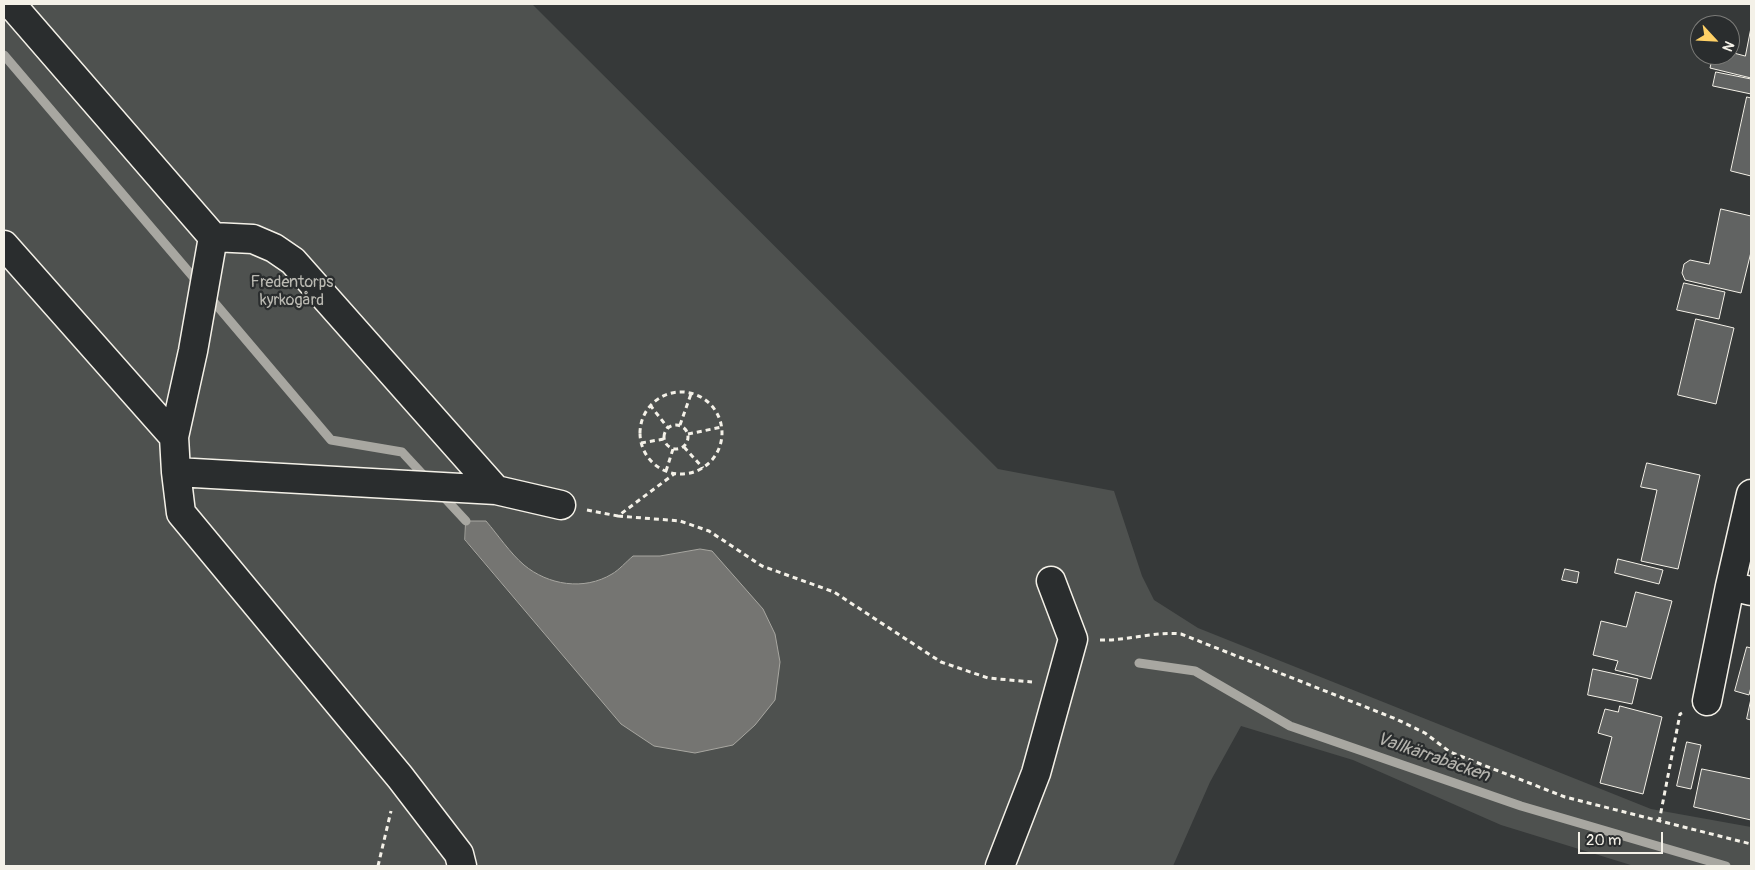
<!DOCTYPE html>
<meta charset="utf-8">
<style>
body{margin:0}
#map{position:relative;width:1755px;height:870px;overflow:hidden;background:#363939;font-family:Pangolin,sans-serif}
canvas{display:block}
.frame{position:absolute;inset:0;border:5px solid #f4f1e8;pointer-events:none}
.north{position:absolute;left:1690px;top:15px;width:50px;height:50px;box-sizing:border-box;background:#2a2d2e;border:1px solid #7b7b78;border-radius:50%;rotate:115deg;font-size:14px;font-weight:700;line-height:20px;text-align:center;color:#f4f1e8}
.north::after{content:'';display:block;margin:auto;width:18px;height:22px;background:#ffd166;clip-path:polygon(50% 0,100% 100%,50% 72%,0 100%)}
.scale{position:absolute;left:1578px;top:832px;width:85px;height:22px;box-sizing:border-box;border:2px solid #f4f1e8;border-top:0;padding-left:6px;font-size:15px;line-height:18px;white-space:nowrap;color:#f4f1e8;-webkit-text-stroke:4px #2a2d2e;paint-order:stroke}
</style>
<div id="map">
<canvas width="1755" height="870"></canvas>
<div class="frame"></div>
<div class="north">N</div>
<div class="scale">20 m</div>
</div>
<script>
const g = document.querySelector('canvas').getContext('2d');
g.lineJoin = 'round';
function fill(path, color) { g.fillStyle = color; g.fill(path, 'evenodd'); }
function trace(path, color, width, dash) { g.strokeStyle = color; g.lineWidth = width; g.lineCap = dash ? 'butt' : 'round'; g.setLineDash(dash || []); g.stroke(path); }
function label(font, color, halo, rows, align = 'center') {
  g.font = font + ' Pangolin,sans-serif'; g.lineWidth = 4.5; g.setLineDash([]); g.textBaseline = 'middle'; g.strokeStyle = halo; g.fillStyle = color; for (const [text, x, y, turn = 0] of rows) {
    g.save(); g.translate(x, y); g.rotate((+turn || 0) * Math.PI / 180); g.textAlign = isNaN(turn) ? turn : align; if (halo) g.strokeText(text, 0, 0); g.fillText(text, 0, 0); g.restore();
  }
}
fill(new Path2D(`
 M4 4H532L998 469 1114 491 1142 576 1154 600 1198 628 1651 809 1751 827V866H1634L1501 825 1353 760 1241 726 1210 782 1173 866H4ZM486 521C498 535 510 553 524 565 548 585 585 591 612 574 619 570 626 562 633 556H660L700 549 654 746 621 724 465 541 466 522Z`), '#4e514f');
const water = new Path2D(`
 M466 521H486C498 535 510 553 524 565 548 585 584 591 612 574 619 570 626 562 633 556H660L700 549 712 551 763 609 775 634 780 662 775 700 755 725 733 745 695 753 654 746 621 724 465 540Z`);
fill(water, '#757572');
trace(water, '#a8a7a1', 1);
trace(new Path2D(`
 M4 55 200 285
 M208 295 331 440 402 452 428 480
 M440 493 466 521
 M1139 663 1195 671 1290 726 1521 806 1726 866`), '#a8a7a1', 9);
const building = new Path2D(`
 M1751 28V78L1710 68 1713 55H1730V52L1745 56Z
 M1716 72 1751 79V94L1713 86Z
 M1747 97 1751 98V176L1731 171Z
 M1721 209 1751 216V252L1741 293 1685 280 1682 273 1684 264 1690 260 1709 264Z
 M1684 283 1725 292 1719 319 1677 310Z
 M1696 319 1734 328 1716 404 1678 395Z
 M1647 463 1700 475 1678 569 1641 561 1657 490 1641 487Z
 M1618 559 1663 570 1659 584 1615 573Z
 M1565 569 1579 572 1577 583 1562 580Z
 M1636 592 1672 601 1651 679 1615 670 1618 661 1593 655 1601 621 1626 627Z
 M1747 647 1751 648V687L1749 695 1735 691Z
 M1593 669 1638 679 1632 704 1588 695Z
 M1751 699V720L1747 719Z
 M1620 706 1662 717 1643 794 1600 783 1612 737 1598 733 1605 709 1618 712Z
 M1687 742 1701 745 1691 789 1677 786Z
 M1702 769 1751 779V820L1694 807Z`);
fill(building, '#616362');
trace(building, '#f4f1e8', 1);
const minor = new Path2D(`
 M11 4 213 237 253 239 274 248 293 261 496 490 561 505
 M4 245 174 437 176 472 181 513 400 777 459 854 462 866
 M174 437 193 351 213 237
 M176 472 496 490
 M1730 586 1751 494
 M1707 701 1730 586 1751 591
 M1000 866 1036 773 1073 639 1051 581`);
trace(minor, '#f4f1e8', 31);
trace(new Path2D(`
 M640 433a41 41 0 1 1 82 0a41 41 0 1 1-82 0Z
 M650 405 668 428
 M664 437a12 12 0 1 1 24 0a12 12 0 1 1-24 0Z
 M680 425 691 394
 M688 434 722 427
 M641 443 664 439
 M684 447 703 468
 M666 471 673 449
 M587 510 618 516 674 474
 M618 516 680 521 709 531 762 566 834 592 941 662 988 678 1032 682
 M1100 640C1128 641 1154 631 1181 634L1396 719 1425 733 1450 752 1565 797 1751 844
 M1659 822 1680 714 1682 713
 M378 866 391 811`), '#f4f1e8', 3, [5, 4]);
trace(minor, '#2a2d2e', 28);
label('16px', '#bab9b2', '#2a2d2e', [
 ["Fredentorps",292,283],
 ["kyrkogård",292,301]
]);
label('italic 18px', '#b4b3ad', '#2a2d2e', [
 ["Vallkärrabäcken",1433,758,19]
]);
</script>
